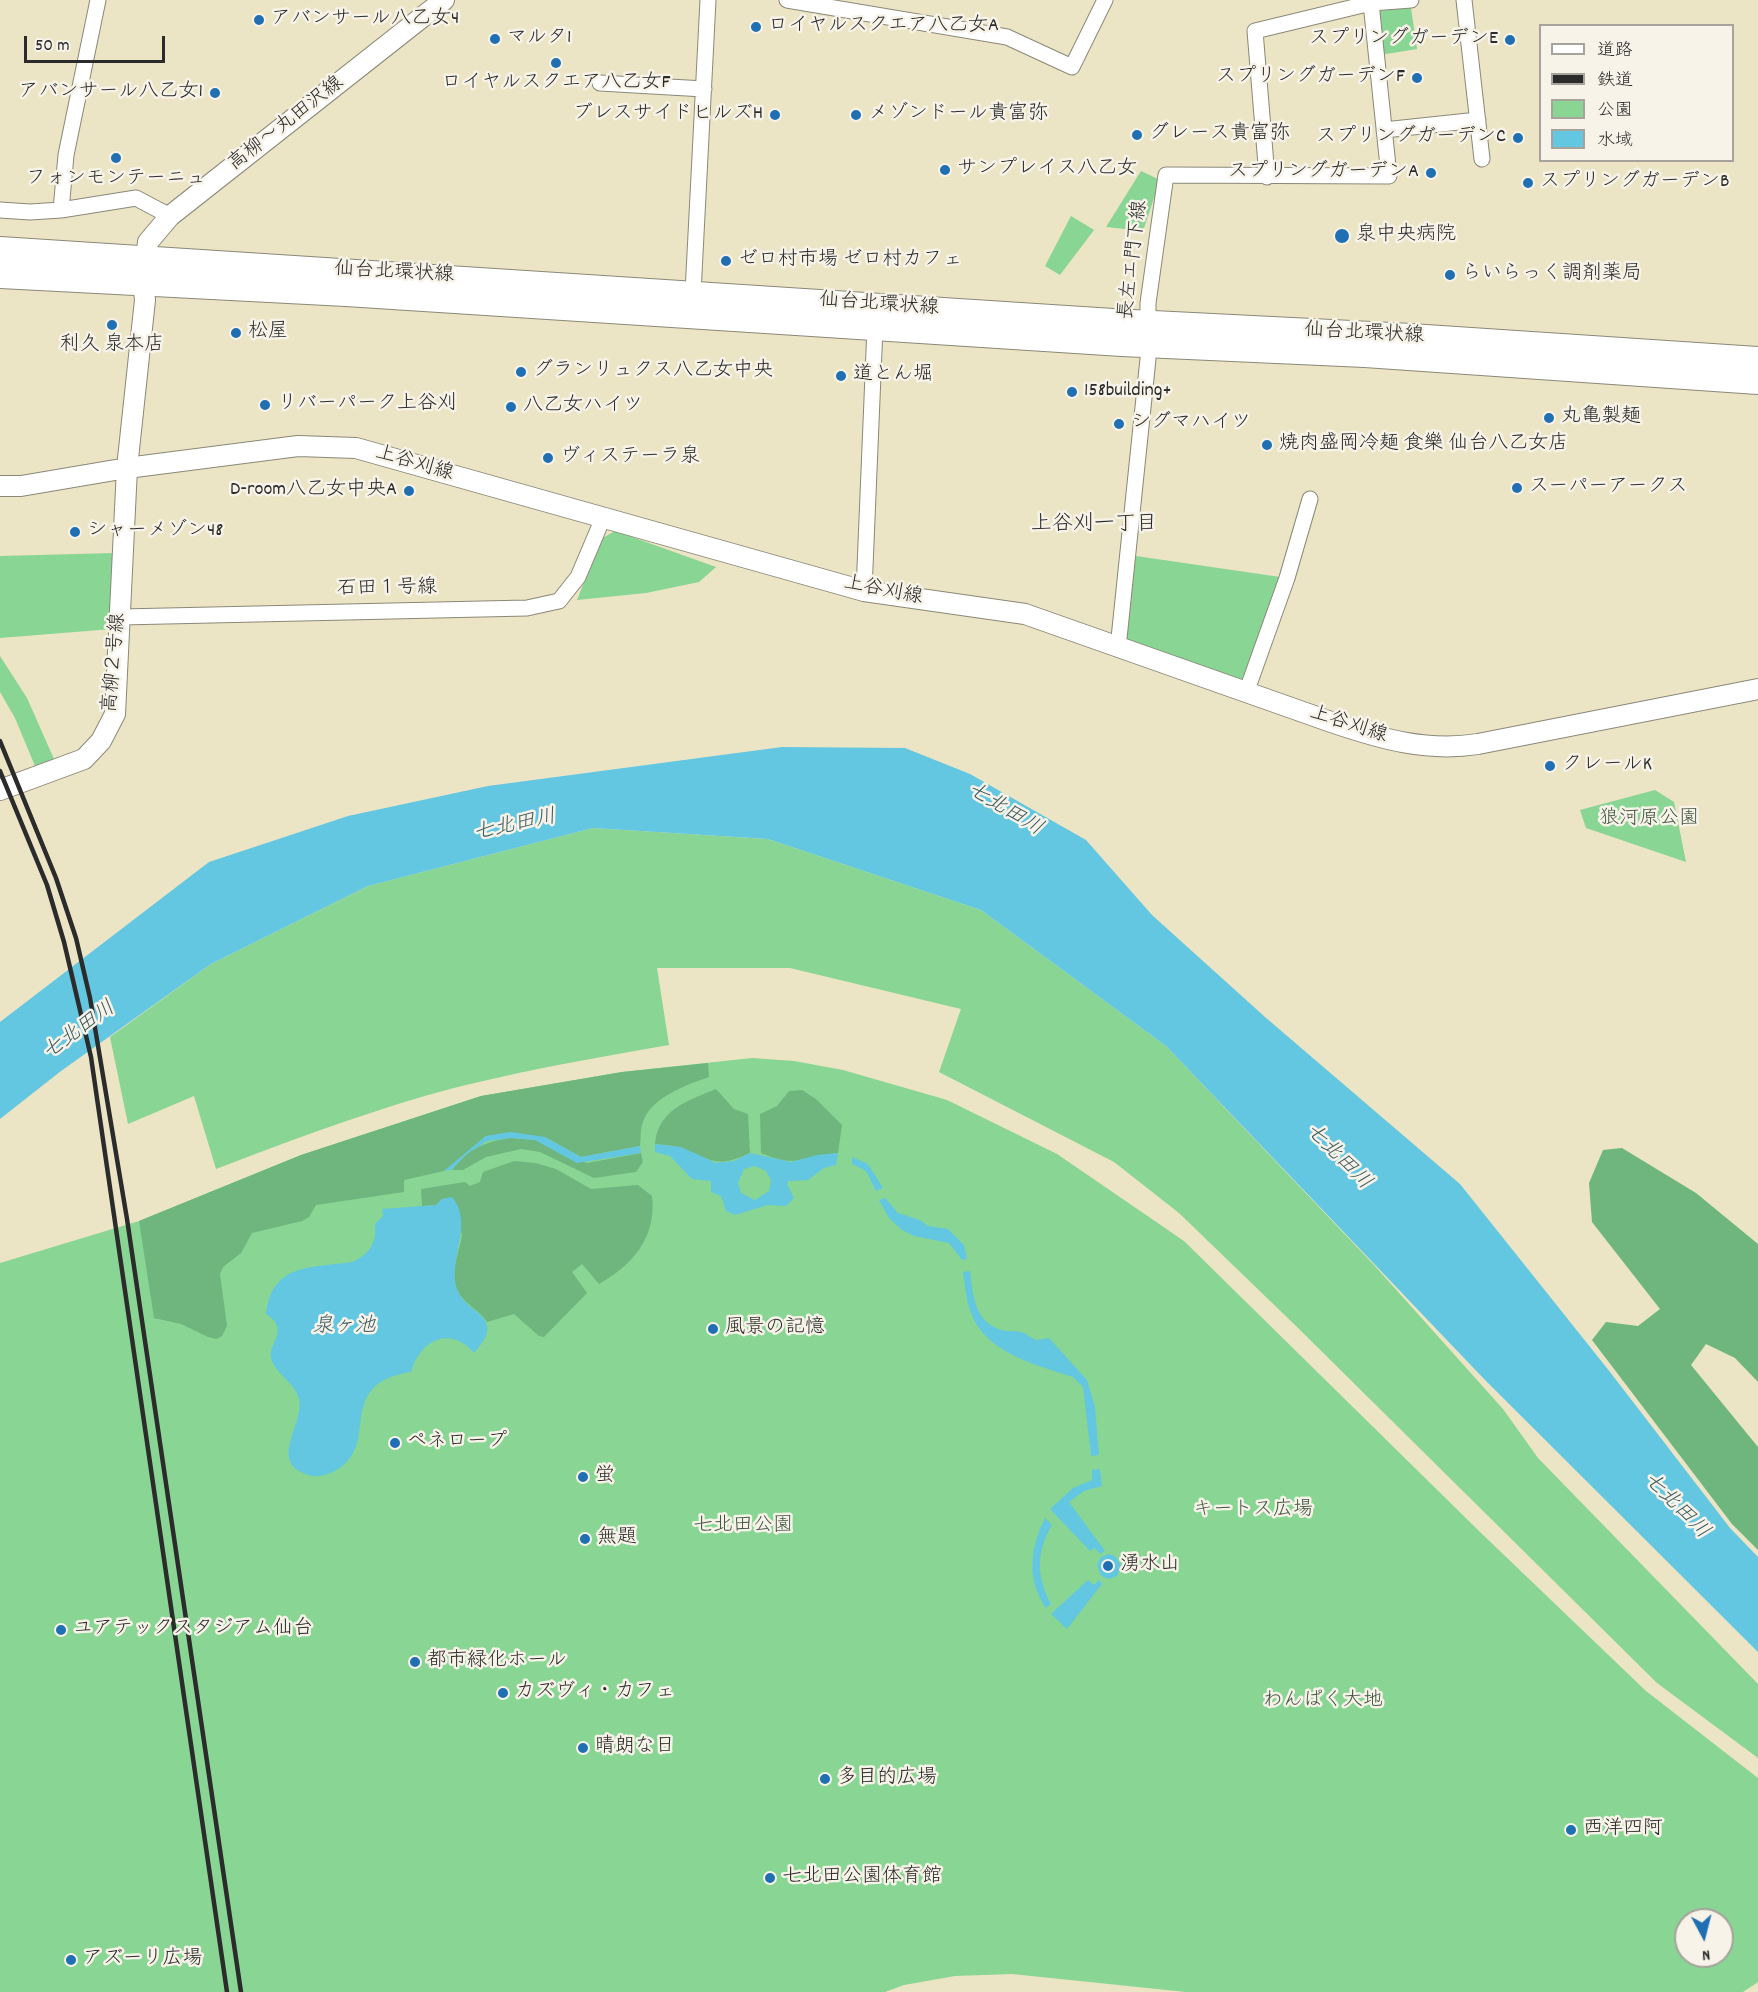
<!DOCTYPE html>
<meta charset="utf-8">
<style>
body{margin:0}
#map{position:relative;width:1758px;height:1992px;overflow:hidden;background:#ebe4c5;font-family:Dekko,"Klee One",sans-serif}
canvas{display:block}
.legend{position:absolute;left:1539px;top:24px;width:195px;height:138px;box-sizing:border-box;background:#f7f3e8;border:2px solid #a5a39c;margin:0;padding:8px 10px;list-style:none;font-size:18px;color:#2b2b2b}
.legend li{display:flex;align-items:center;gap:12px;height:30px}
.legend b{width:30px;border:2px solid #a5a39c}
.north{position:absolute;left:1674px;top:1908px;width:60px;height:60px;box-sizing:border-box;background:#f7f3e8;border:2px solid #a5a39c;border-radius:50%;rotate:173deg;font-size:16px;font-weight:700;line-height:24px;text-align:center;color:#2b2b2b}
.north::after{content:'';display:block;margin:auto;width:21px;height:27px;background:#1f6fb2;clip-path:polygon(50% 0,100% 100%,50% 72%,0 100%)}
.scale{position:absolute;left:24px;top:36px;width:141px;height:27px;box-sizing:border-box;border:3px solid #2b2b2b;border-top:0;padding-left:8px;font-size:18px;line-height:21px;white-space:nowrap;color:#2b2b2b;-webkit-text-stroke:4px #f7f3e8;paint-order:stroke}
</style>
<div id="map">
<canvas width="1758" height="1992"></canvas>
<ul class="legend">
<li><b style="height:8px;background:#fff"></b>道路</li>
<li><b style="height:8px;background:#2b2b2b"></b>鉄道</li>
<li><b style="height:16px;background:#88d594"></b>公園</li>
<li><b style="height:16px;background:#63c7e1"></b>水域</li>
</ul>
<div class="north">N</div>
<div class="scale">50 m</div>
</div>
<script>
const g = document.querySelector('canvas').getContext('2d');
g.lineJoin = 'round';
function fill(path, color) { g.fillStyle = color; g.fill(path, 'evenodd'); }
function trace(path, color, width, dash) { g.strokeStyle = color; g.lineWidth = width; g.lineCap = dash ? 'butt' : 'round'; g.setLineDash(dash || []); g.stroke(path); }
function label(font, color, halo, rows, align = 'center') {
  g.font = font + ' Dekko,"Klee One",sans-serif'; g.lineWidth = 5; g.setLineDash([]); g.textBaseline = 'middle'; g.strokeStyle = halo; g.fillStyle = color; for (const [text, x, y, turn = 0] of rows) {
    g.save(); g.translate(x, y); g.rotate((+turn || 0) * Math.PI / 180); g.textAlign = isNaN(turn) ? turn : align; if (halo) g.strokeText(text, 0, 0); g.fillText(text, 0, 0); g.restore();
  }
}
fill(new Path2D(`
 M1411 8 1417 49 1380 55 1376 11Z
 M1141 171 1160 180 1143 231 1106 227Z
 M1071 216 1094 230 1060 275 1045 266Z
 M615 531 716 567 699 582 646 593 577 600 601 539Z
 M115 553 112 629 0 638V556Z
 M1136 556 1287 578 1245 685 1118 648Z
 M0 656 27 698 54 759 35 766 15 718 0 692Z
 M1655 790 1674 802 1686 862 1586 828 1580 810Z
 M593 828 768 839 981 910 1166 1046 1374 1265 1503 1409 1538 1458 1758 1684V1758L1657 1683 1296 1326 1179 1213 1114 1162 939 1072 961 1009 790 968H657L669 1045C588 1059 507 1073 428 1095 356 1116 286 1142 216 1169L194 1096 128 1124 110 1037 211 964 368 886Z
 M752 1058 794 1061 843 1070 947 1100 1057 1154 1184 1241 1480 1532 1646 1691 1758 1778V1982L1743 1992H1186L1012 1974 955 1976 904 1985 885 1992H0V1263L139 1221 301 1155 481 1096 622 1072ZM1686 1920H1722V1956H1686Z`), '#88d594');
fill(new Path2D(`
 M708 1063 709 1077C688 1084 650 1098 643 1122 640 1129 641 1139 640 1146L581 1157 545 1137 486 1136 444 1171 404 1180V1192L316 1205 309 1217 302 1221 252 1233 241 1253 223 1267 220 1274 227 1326 222 1336 216 1339 208 1337 181 1324 154 1318 139 1221 301 1155 481 1096 622 1072Z
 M716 1089 734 1109 748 1114 750 1153C718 1168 713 1161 684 1149 675 1145 664 1145 655 1144 658 1109 688 1101 716 1089Z
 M802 1090 816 1099 842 1125 838 1153C802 1156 798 1169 761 1153L760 1114 777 1106 789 1091Z
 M511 1138 535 1140 587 1163 641 1153 643 1162 636 1172 594 1178 540 1152 521 1149 486 1157 463 1170H452C466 1149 487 1141 511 1138Z
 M1622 1148 1696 1193 1758 1244V1382L1735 1358 1706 1344 1691 1365 1758 1447V1550L1732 1524 1592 1340 1606 1322 1638 1326 1660 1309 1592 1222 1589 1183 1603 1150Z
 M514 1161 535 1163 556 1169 591 1189 638 1185 652 1196C657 1238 632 1265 599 1284L582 1264 572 1272 587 1293 544 1337 539 1336 514 1314 487 1322C480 1311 467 1305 460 1295 447 1275 460 1253 462 1234L442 1199 436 1205 422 1206 421 1189 465 1182 470 1186 480 1182 483 1172Z`), '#6eb67e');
fill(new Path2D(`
 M782 747 905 748 970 774 1086 840 1152 915 1265 1017 1460 1184 1610 1372 1730 1528 1758 1557V1652L1486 1381 1166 1046 981 910 768 839 593 828 368 886 211 964 61 1071 0 1119V1022L209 862 348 816 488 786Z
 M510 1132 545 1137 581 1157 640 1146 641 1153 577 1163 535 1140 511 1138 487 1141 467 1154 451 1170 444 1171 486 1136Z
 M655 1144 681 1147 716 1163 734 1161 750 1153 791 1162 817 1155 838 1153 836 1165 824 1168 808 1180 788 1181 787 1184 794 1198 786 1206 768 1205 735 1215 726 1211 721 1196 711 1192V1181L692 1179 670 1156 655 1152ZM755 1166 766 1171 771 1180 769 1191 755 1200 741 1193 738 1183 744 1169Z
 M852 1157 868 1164 883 1188 876 1191 866 1171 852 1164Z
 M452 1197C474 1223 449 1257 456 1286 464 1316 510 1314 474 1353 450 1325 420 1340 411 1372 332 1384 383 1445 335 1471 328 1474 321 1477 313 1476 264 1465 305 1425 299 1399 295 1382 275 1374 271 1358 268 1342 291 1330 266 1314 272 1263 311 1268 352 1262 369 1255 377 1243 375 1224L383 1216 382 1209 436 1205 442 1199Z
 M885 1198 898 1213 920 1220 928 1226 948 1229 964 1245 967 1259 962 1260 949 1243 914 1236 902 1230 889 1218 879 1200Z
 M970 1271C973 1295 974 1321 1001 1330 1008 1332 1018 1330 1024 1333 1028 1335 1031 1338 1036 1340L1049 1338 1087 1380 1095 1407 1099 1455 1091 1456 1083 1387 1073 1377C1036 1365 986 1353 971 1313 966 1300 965 1285 963 1272Z
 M1100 1469 1102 1486 1084 1491 1069 1502 1105 1551 1100 1554 1095 1548 1090 1551 1050 1509 1073 1488 1092 1480V1470Z
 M1045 1518 1052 1525C1036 1552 1036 1576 1051 1604L1046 1608C1026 1579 1030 1548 1045 1518Z
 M1108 1554 1115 1556 1121 1565 1117 1576 1109 1579 1101 1576 1097 1565 1101 1557Z
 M1088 1580 1094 1585 1099 1580 1102 1584 1067 1629 1051 1614Z`), '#63c7e1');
const minor = new Path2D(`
 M787 0 1007 37 1072 67 1105 0
 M1464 0 1482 159
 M1371 3 1411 0
 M600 83 704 89
 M1384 130 1478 120
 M0 210 30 212 61 210 136 198 170 216
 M61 210 66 155 98 0
 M693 293 708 0
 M864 591 875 327
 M121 617 527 608 559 601 578 577 603 518
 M1118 648 1148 359V303L1166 175 1389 176 1371 3 1255 31 1267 177
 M1246 693 1287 578 1310 499`);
const tertiary = new Path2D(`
 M0 486H21L127 468 298 446 356 448 864 591 1025 614 1334 723C1382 739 1426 752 1478 744L1758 689
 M0 790 84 759 101 741 115 714 127 468 145 300 143 282 148 242 170 216 444 0`);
const primary = new Path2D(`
 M0 250 1113 322 1411 337 1758 360
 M0 275 346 293 1122 343 1365 354 1758 381`);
trace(minor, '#8b8878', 17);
trace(tertiary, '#8b8878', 22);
trace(primary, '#8b8878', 28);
trace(minor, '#fff', 15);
trace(tertiary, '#fff', 20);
trace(primary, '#fff', 26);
trace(new Path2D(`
 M0 741 56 878 76 938 90 998 127 1219 241 1992
 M0 771 47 885 64 942 91 1057 227 1992`), '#2b2b2b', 4.5);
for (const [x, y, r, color] of [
 [259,20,6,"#1f6fb2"],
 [756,27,6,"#1f6fb2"],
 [495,39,6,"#1f6fb2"],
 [1510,40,6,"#1f6fb2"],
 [556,63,6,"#1f6fb2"],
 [1417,78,6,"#1f6fb2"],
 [215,93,6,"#1f6fb2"],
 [775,115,6,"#1f6fb2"],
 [856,115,6,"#1f6fb2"],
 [1137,135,6,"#1f6fb2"],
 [1518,138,6,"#1f6fb2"],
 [116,158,6,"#1f6fb2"],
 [945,170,6,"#1f6fb2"],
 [1431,173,6,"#1f6fb2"],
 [1528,183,6,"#1f6fb2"],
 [1342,236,8,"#1f6fb2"],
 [726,261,6,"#1f6fb2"],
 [1450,275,6,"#1f6fb2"],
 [112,325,6,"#1f6fb2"],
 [236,333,6,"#1f6fb2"],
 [521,372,6,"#1f6fb2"],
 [841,376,6,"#1f6fb2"],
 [1072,392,6,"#1f6fb2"],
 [265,405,6,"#1f6fb2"],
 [511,407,6,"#1f6fb2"],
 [1549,418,6,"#1f6fb2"],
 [1119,424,6,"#1f6fb2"],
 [1267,445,6,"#1f6fb2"],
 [548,458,6,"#1f6fb2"],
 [1517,488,6,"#1f6fb2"],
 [409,491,6,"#1f6fb2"],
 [75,532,6,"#1f6fb2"],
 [1550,766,6,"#1f6fb2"],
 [713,1329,6,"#1f6fb2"],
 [395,1443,6,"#1f6fb2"],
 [583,1477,6,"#1f6fb2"],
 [585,1539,6,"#1f6fb2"],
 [1108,1566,6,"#1f6fb2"],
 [61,1630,6,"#1f6fb2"],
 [415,1662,6,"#1f6fb2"],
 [503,1693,6,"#1f6fb2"],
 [583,1748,6,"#1f6fb2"],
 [825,1779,6,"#1f6fb2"],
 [1571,1830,6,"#1f6fb2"],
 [770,1878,6,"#1f6fb2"],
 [71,1960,6,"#1f6fb2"]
]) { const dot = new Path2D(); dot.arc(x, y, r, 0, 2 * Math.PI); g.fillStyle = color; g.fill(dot); trace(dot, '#f7f3e8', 2); }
label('20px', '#2b2b2b', '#f7f3e8', [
 ["アバンサール八乙女4",271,20],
 ["ロイヤルスクエア八乙女A",768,27],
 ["マルタ1",507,39],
 ["スプリングガーデンE",1498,40,"right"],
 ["スプリングガーデンF",1405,78,"right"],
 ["ロイヤルスクエア八乙女F",556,84,"center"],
 ["アバンサール八乙女1",203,93,"right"],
 ["ブレスサイドヒルズH",763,115,"right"],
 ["メゾンドール貴富弥",868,115],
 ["グレース貴富弥",1149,135],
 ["スプリングガーデンC",1506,138,"right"],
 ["サンプレイス八乙女",957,170],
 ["スプリングガーデンA",1419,173,"right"],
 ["フォンモンテーニュ",116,180,"center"],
 ["スプリングガーデンB",1540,183],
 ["泉中央病院",1356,236],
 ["ゼロ村市場 ゼロ村カフェ",738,261],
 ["らいらっく調剤薬局",1462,275],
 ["松屋",248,333],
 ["利久 泉本店",112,346,"center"],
 ["グランリュクス八乙女中央",533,372],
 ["道とん堀",853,376],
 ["158building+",1084,392],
 ["リバーパーク上谷刈",277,405],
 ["八乙女ハイツ",523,407],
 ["丸亀製麺",1561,418],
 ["シグマハイツ",1131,424],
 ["焼肉盛岡冷麺 食樂 仙台八乙女店",1279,445],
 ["ヴィステーラ泉",560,458],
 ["スーパーアークス",1529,488],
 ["D-room八乙女中央A",397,491,"right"],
 ["シャーメゾン48",87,532],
 ["クレールK",1562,766],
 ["風景の記憶",725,1329],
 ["ペネロープ",407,1443],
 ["蛍",595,1477],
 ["無題",597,1539],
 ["湧水山",1120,1566],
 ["ユアテックスタジアム仙台",73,1630],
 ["都市緑化ホール",427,1662],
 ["カズヴィ・カフェ",515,1693],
 ["晴朗な日",595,1748],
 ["多目的広場",837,1779],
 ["西洋四阿",1583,1830],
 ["七北田公園体育館",782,1878],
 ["アズーリ広場",83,1960]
], 'left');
label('20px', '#2b2b2b', '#f7f3e8', [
 ["高柳～丸田沢線",287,125,-38],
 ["長左エ門下線",1135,260,-83],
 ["仙台北環状線",394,274,3],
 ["仙台北環状線",879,306,4],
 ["仙台北環状線",1364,335,3],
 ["上谷刈線",414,465,16],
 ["石田１号線",387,590,-1],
 ["上谷刈線",883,592,11],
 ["高柳２号線",116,663,-85],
 ["上谷刈線",1348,726,18]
]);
label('20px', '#425645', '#f7f3e8', [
 ["狼河原公園",1649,820],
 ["キートス広場",1253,1511],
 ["七北田公園",743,1527],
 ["わんぱく大地",1323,1702]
]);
label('21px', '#2b2b2b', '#f7f3e8', [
 ["上谷刈一丁目",1094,526]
]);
label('italic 21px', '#3c5a62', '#f7f3e8', [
 ["七北田川",1004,811,31],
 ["七北田川",515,827,-12],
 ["七北田川",80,1032,-36],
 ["七北田川",1337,1158,45],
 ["泉ヶ池",344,1328],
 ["七北田川",1675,1507,45]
]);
</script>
